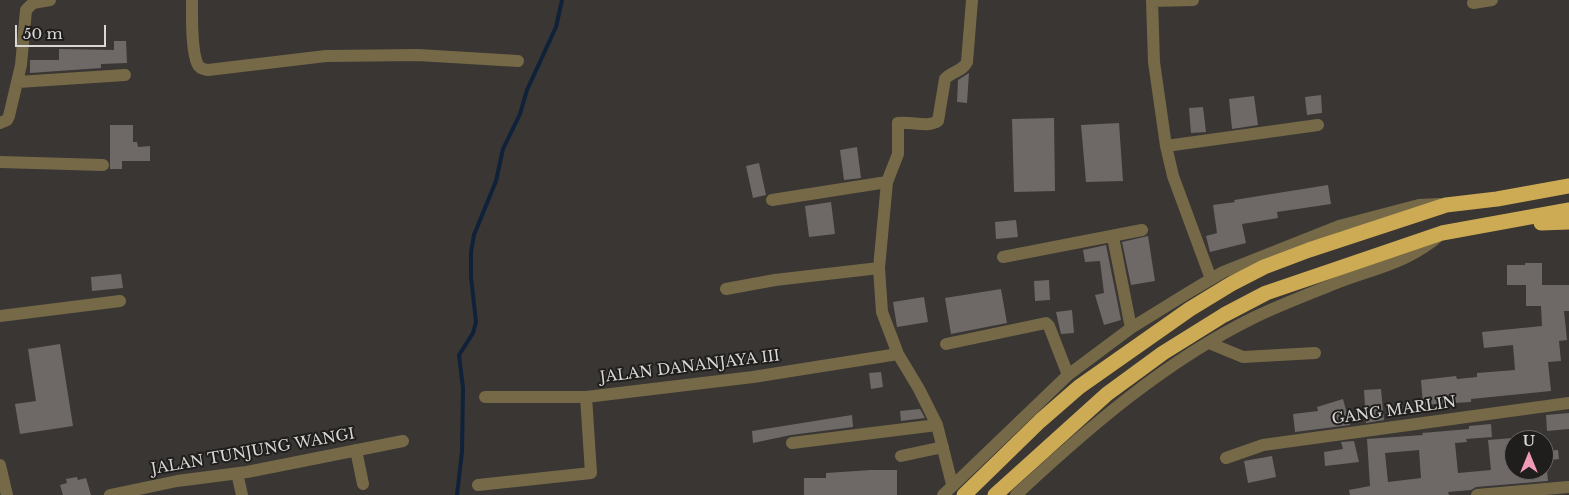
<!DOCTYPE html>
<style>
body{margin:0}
#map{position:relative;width:1569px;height:495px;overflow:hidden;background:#393633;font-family:"Libre Baskerville",serif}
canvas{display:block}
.north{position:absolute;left:1504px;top:430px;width:50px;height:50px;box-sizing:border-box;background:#1f1e1c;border:1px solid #696866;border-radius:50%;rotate:0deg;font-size:14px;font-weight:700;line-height:20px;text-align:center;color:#d9d7d5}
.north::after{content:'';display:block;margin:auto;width:18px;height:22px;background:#f09ab7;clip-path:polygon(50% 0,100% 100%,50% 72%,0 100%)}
.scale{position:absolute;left:15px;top:25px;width:91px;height:22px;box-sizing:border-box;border:2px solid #d9d7d5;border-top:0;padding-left:6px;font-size:15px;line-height:18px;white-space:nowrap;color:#d9d7d5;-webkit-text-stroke:4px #1f1e1c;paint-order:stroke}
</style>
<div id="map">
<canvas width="1569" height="495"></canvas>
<div class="north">U</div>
<div class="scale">50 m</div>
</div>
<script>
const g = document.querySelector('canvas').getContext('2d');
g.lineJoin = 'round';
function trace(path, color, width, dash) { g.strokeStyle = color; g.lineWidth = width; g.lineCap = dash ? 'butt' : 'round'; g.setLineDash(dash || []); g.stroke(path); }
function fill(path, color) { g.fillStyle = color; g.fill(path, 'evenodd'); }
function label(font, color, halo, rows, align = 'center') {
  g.font = font + ' "Libre Baskerville",serif'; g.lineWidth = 4; g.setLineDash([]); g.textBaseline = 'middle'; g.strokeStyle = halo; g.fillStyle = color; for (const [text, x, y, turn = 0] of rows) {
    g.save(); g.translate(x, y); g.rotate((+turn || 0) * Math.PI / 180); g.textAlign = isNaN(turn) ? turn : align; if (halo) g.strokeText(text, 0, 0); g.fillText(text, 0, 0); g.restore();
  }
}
trace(new Path2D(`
 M457 495 462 452 463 388 459 355 473 333 476 322 471 277V252L474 235 496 181 503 149 520 114 527 90 556 27 562 0`), '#10223a', 4);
fill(new Path2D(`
 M114 41H126L127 63 101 64V68L30 73V60H59V49L114 50Z
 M969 73 967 103 957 102 958 80Z
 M1321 95 1322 113 1307 115 1305 97Z
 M1254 96 1258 125 1232 129 1229 99Z
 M1203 107 1206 132 1191 133 1189 108Z
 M1054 118 1055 191 1014 192 1012 119Z
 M1119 123 1123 181 1086 182 1081 125Z
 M110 125H133V142H137L138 147 150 146V161H122V169H110Z
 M857 147 861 178 844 180 840 150Z
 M759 163 766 195 753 198 746 166Z
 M1328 185 1331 204 1277 212 1278 218 1242 224 1246 243 1210 252 1206 236 1217 233 1213 205 1235 202 1234 200Z
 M831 202 835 234 809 237 805 206Z
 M1016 220 1018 237 996 239 995 222Z
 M1148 236 1155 281 1131 285 1122 242Z
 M1106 245 1121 320 1104 325 1095 295 1104 293 1100 261 1085 262 1083 250Z
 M1525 263H1542V285H1569V311H1564L1567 340 1559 341 1561 361 1548 362 1551 391 1471 399V402L1423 405 1421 380 1456 376 1457 379 1477 377V373L1515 370 1513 345 1484 348 1482 332 1542 326 1541 306H1526V285H1507V265H1525Z
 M121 274 123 288 92 291 91 277Z
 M1049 280 1050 300 1035 301 1034 281Z
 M1001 289 1007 323 951 334 945 298Z
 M924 297 928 322 897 327 893 302Z
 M1072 310 1074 333 1061 334 1056 312Z
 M60 344 73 426 20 434 15 404 36 401 28 349Z
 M881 372 883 387 871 389 869 373Z
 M1381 389 1384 420 1366 423 1364 390Z
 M1343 399 1350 425 1295 432 1293 414 1318 411 1317 407Z
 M920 409 925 418 901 421 900 411Z
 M1569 413V429L1547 431 1546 415Z
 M852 415 853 427 791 435 753 443 752 431Z
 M1491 424 1492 437 1466 439 1467 442 1455 443 1458 473 1491 470 1488 440 1513 438 1514 470H1547L1548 481 1476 487 1471 490 1448 492 1449 495H1350L1349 490 1370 486 1367 439 1423 435 1422 433 1469 429V426ZM1419 450 1421 478 1388 482 1385 453Z
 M1354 441 1359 462 1325 466 1324 452 1343 449 1341 442Z
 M1558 450 1559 459 1544 461V451Z
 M1272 456 1276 477 1248 483 1244 461Z
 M871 470H897V495H804V478H826V473Z
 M77 477 78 480 86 478 91 495H63L60 485 67 483 66 479Z`), '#6e6967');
trace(new Path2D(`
 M192 0C192 15 191 52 198 65 200 69 204 69 208 70L326 56 418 55 518 61
 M1152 0 1154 62 1166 146 1318 125
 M1152 1 1193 0
 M1473 3 1492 0
 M18 82 125 75
 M0 123 7 120 9 116 21 65 26 10 33 3 50 0
 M1166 146 1173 176 1211 279
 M0 162 103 165
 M772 200 887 182
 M1113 237 1131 328
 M1003 257 1142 230
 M726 289 775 280 879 268
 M0 316 120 301
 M1209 343 1243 357 1315 353
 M946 344 1046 323 1049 326 1068 375
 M485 397H586L753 377 898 354
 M792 443 937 425
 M356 450 363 484
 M901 456 943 447
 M1226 458 1263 445 1569 403
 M0 465 7 495
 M237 473 242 495
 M952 484 937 425 919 389 898 354 882 312 879 268 887 182 898 154V123C912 121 927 128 938 121L945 79C951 72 963 71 967 62L972 0
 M478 485 591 473 586 397
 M110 495 177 481 247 472 403 441
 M943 495 1068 375 1131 328 1186 294 1223 272 1339 226 1419 205 1439 204
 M1016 495C1088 428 1165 361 1255 317 1282 304 1311 293 1339 282 1376 268 1410 262 1441 234
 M1477 495 1568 487`), '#766948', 12);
trace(new Path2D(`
 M1541 223 1569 222
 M964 495 1040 421 1079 387 1190 309 1231 284 1264 267 1309 250 1446 205 1497 199 1569 186
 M995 495 1107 394 1163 353 1224 315 1266 293 1442 233 1569 210`), '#cdab54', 15);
label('15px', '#d9d7d5', '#1f1e1c', [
 ["JALAN DANANJAYA III",690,367,-7],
 ["GANG MARLIN",1394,411,-8],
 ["JALAN TUNJUNG WANGI",253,452,-10]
]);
</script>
